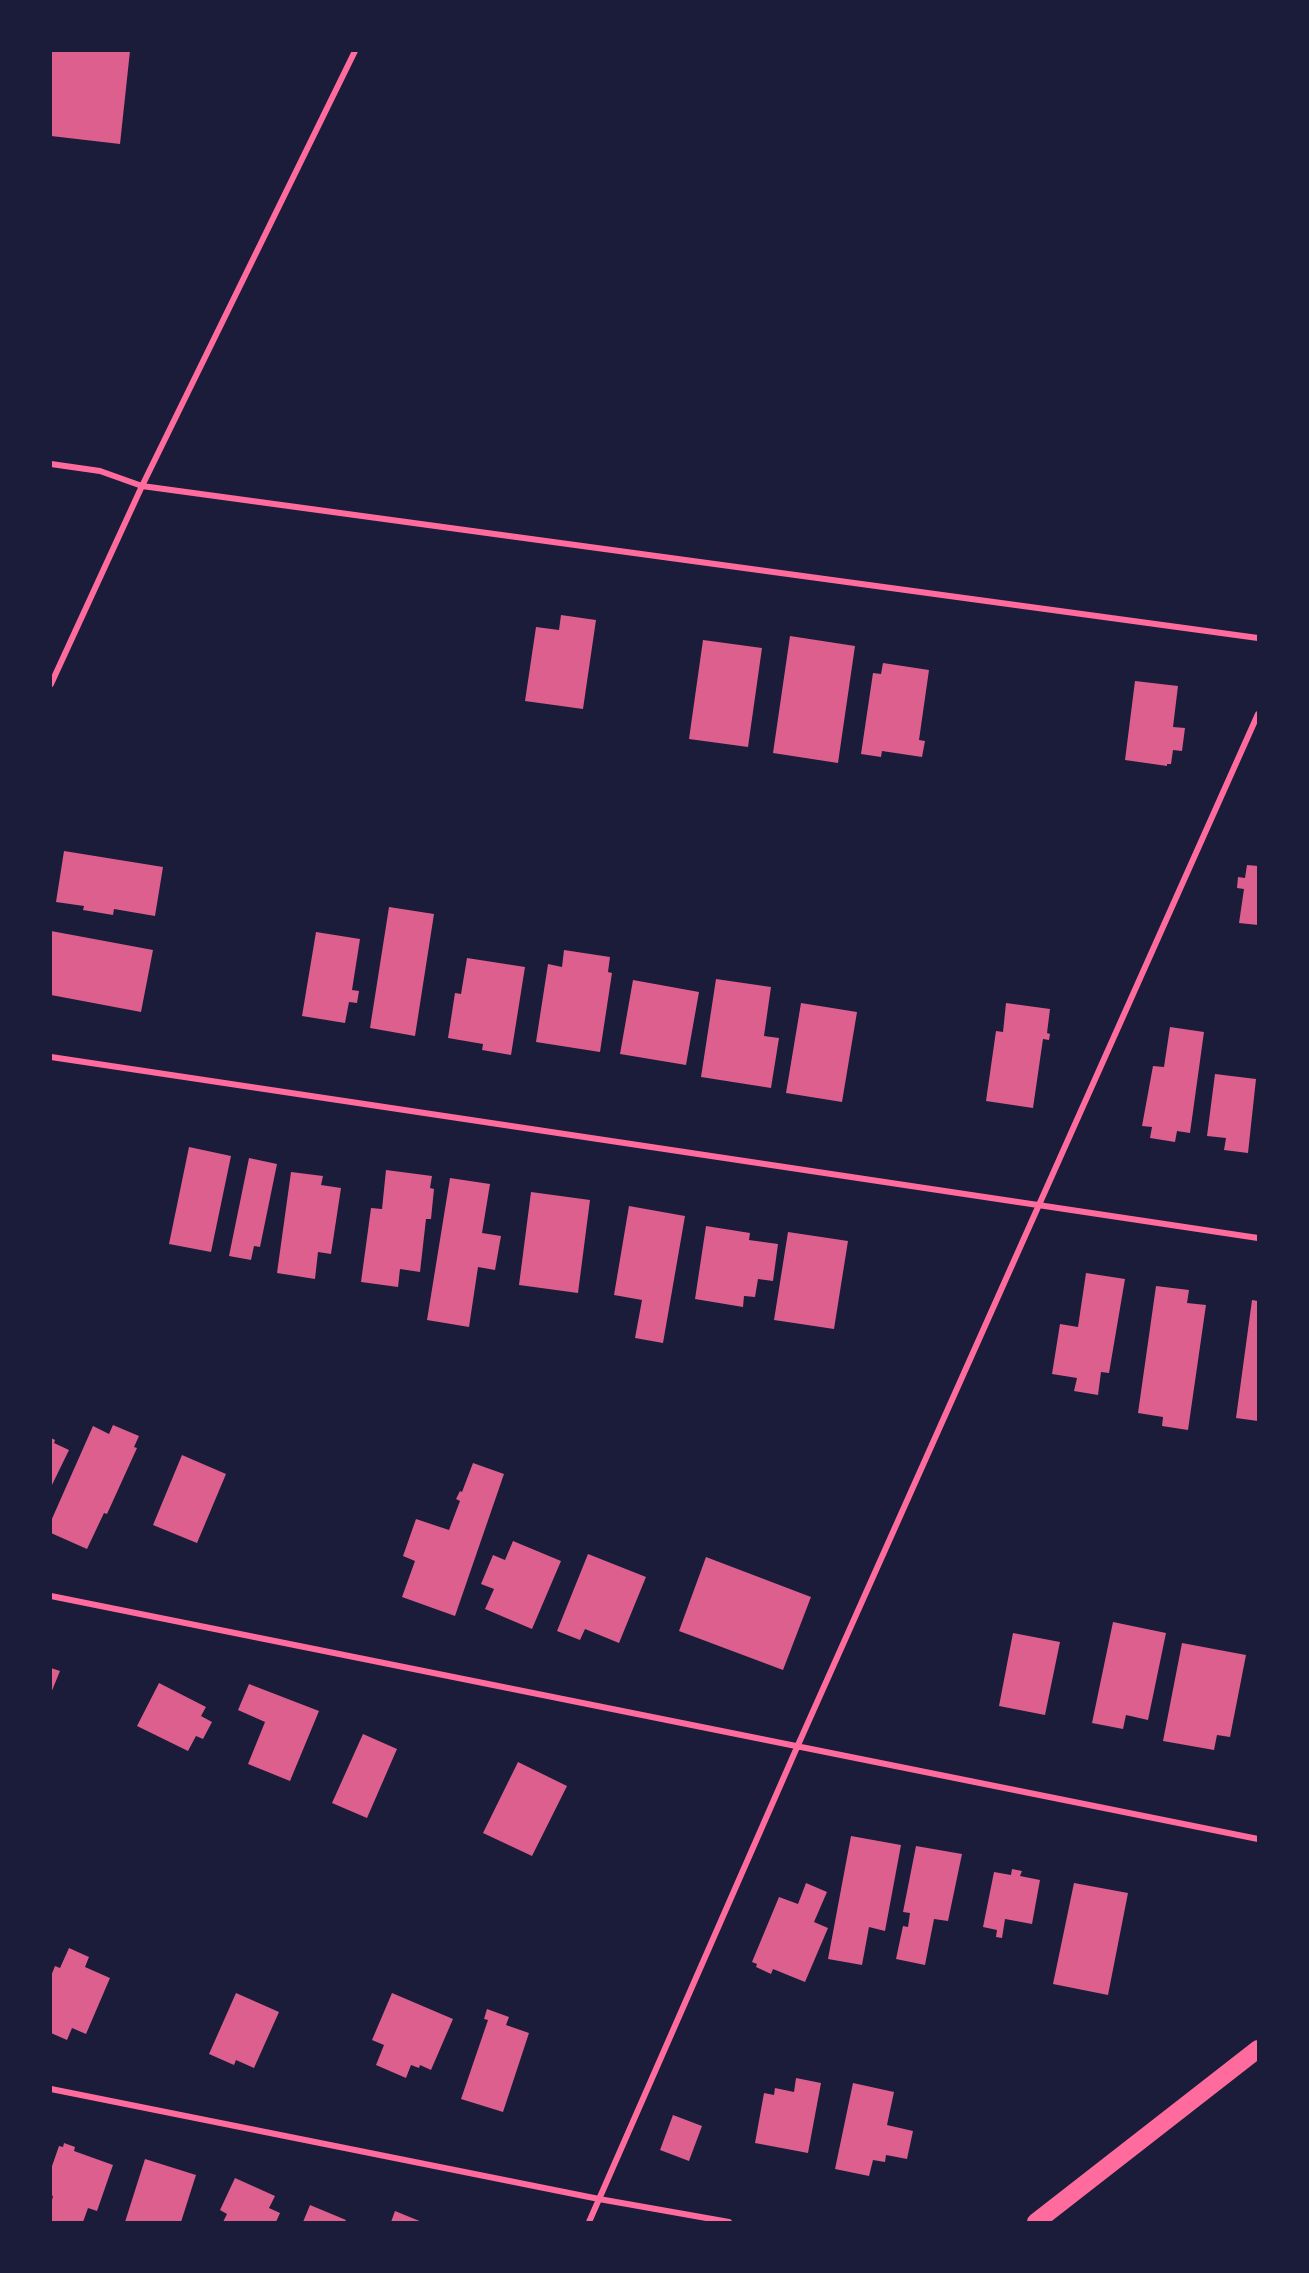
<!DOCTYPE html>
<style>
body{margin:0}
#map{position:relative;width:1309px;height:2273px;overflow:hidden;background:#1b1b3a;font-family:"Fira Sans Condensed",sans-serif}
canvas{display:block}
.frame{position:absolute;inset:0;border:52px solid #1b1b3a;pointer-events:none}
</style>
<div id="map">
<canvas width="1309" height="2273"></canvas>
<div class="frame"></div>
</div>
<script>
const g = document.querySelector('canvas').getContext('2d');
g.lineJoin = 'round';
function fill(path, color) { g.fillStyle = color; g.fill(path, 'evenodd'); }
function trace(path, color, width, dash) { g.strokeStyle = color; g.lineWidth = width; g.lineCap = dash ? 'butt' : 'round'; g.setLineDash(dash || []); g.stroke(path); }
fill(new Path2D(`
 M51 51H130L120 144 51 136Z
 M561 615 596 620 583 709 525 701 536 627 559 630Z
 M790 636 855 646 838 763 773 753Z
 M703 640 762 648 748 747 689 739Z
 M883 663 929 670 919 740 925 741 922 757 882 751 881 757 861 754 873 673 881 674Z
 M1135 681 1178 686 1173 727 1185 728 1182 751 1173 750 1171 764H1167V766L1125 760Z
 M64 851 163 867 155 916 114 909 113 915 83 910 84 906 56 902Z
 M1247 865 1258 866V925L1239 923 1244 889 1237 888 1238 877 1245 878Z
 M389 907 434 914 415 1036 370 1028Z
 M51 931 153 950 141 1012 51 995Z
 M316 932 360 939 352 990 359 991 357 1003 349 1002 345 1023 302 1016Z
 M564 950 610 957 608 972 612 973 600 1052 536 1042 548 964 562 967Z
 M467 958 525 967 511 1055 482 1050 483 1044 448 1038 455 993 461 994Z
 M716 979 771 987 764 1036 779 1038 771 1088 701 1077Z
 M633 980 699 992 686 1065 620 1054Z
 M801 1003 857 1012 842 1102 786 1093Z
 M1006 1003 1050 1009 1047 1033 1050 1034 1049 1040 1043 1039 1033 1108 986 1101 996 1031 1003 1032Z
 M1170 1027 1204 1032 1190 1133 1177 1131 1175 1142 1150 1138 1152 1127 1142 1126 1153 1066 1164 1067Z
 M1215 1074 1256 1079 1248 1153 1224 1150 1226 1138 1207 1136Z
 M189 1147 231 1156 211 1252 169 1244Z
 M249 1158 277 1164 260 1247 254 1246 251 1260 229 1256Z
 M386 1170 432 1176 430 1188 434 1189 431 1219H426L420 1272 400 1269 398 1287 361 1282 371 1208 382 1209Z
 M291 1172 323 1176 321 1185 341 1188 331 1254 318 1252 315 1279 277 1273Z
 M450 1178 490 1184 482 1233 501 1236 495 1270 478 1267 469 1327 427 1320Z
 M531 1192 590 1200 578 1293 519 1285Z
 M629 1206 685 1216 663 1343 635 1338 642 1300 614 1295Z
 M706 1226 750 1233 749 1240 778 1244 773 1281 758 1279 755 1297 744 1296 743 1307 695 1299Z
 M788 1232 848 1241 834 1329 774 1320Z
 M1086 1273 1125 1279 1109 1373 1101 1372 1098 1395 1074 1391 1077 1378 1052 1374 1060 1324 1078 1327Z
 M1156 1286 1189 1290 1187 1303 1206 1305 1188 1430 1162 1426 1163 1417 1138 1413Z
 M1252 1300 1258 1301V1421L1236 1418Z
 M113 1425 139 1436 134 1447 137 1448 107 1514 104 1513 87 1549 51 1533V1521L93 1426 109 1434Z
 M51 1438 55 1440 54 1443 69 1450 51 1487Z
 M182 1455 226 1474 197 1543 153 1525Z
 M473 1463 504 1474 455 1616 402 1597 415 1561 403 1556 416 1519 449 1530 460 1501 456 1499 460 1491 462 1492Z
 M513 1541 561 1561 532 1629 485 1609 494 1589 481 1584 493 1555 505 1560Z
 M588 1554 646 1577 619 1643 585 1629 580 1640 557 1631Z
 M706 1557 811 1597 783 1670 679 1631Z
 M1113 1622 1166 1633 1148 1720 1126 1715 1123 1729 1092 1723Z
 M1013 1633 1060 1642 1045 1715 999 1706Z
 M1182 1643 1246 1655 1230 1737 1217 1735 1214 1750 1163 1741Z
 M51 1668 60 1671 51 1693Z
 M159 1683 206 1707 201 1716 212 1722 203 1739 196 1736 188 1751 137 1726Z
 M249 1684 319 1711 290 1781 248 1764 265 1722 238 1710Z
 M363 1734 397 1749 367 1818 332 1803Z
 M518 1762 567 1786 532 1856 483 1833Z
 M851 1836 901 1845 885 1931 869 1927 862 1965 828 1959Z
 M916 1846 962 1854 948 1921 934 1919 925 1965 896 1959 903 1926 908 1927 910 1913 903 1912Z
 M1012 1869 1022 1871 1020 1876 1040 1880 1032 1924 1005 1919 1002 1938 996 1937 997 1930 983 1927 994 1872 1011 1875Z
 M806 1883 827 1892 814 1922 828 1928 805 1982 773 1969 771 1974 756 1967 757 1964 752 1962 779 1897 798 1904Z
 M1074 1883 1128 1893 1108 1995 1053 1984Z
 M69 1948 89 1957 85 1967 110 1978 86 2034 72 2028 67 2040 51 2033V1976L55 1966 60 1968Z
 M236 1993 279 2012 254 2068 236 2060 234 2065 209 2054Z
 M392 1993 453 2019 431 2070 420 2065 419 2068 411 2065 406 2078 376 2065 384 2045 372 2040Z
 M487 2009 509 2017 506 2025 529 2033 503 2112 461 2099 488 2020 484 2019Z
 M796 2078 821 2083 808 2153 755 2143 764 2093 774 2095 775 2088 794 2092Z
 M853 2083 894 2092 887 2125 913 2131 907 2159 886 2155 885 2162 873 2160 869 2176 835 2169Z
 M673 2115 702 2126 689 2161 660 2150Z
 M64 2143 75 2147 74 2151 113 2165 97 2211 88 2208 83 2222H51V2204L53 2196 51 2195V2169L59 2146 63 2147Z
 M145 2159 196 2175 181 2222H125Z
 M235 2178 275 2196 269 2208 280 2213 276 2222H223L227 2214 220 2210Z
 M310 2205 346 2220 345 2222H303Z
 M395 2211 422 2222H391Z`), '#dd5f8e');
trace(new Path2D(`
 M51 464 100 471 142 486 186 492 1258 638
 M51 684 142 486 355 51
 M51 1057 1258 1238
 M51 1596 1258 1839
 M51 2089 599 2199 729 2222
 M589 2222 798 1745 1258 714`), '#ff6b9d', 6);
trace(new Path2D(`
 M1036 2222 1258 2049`), '#ff6b9d', 18);
</script>
